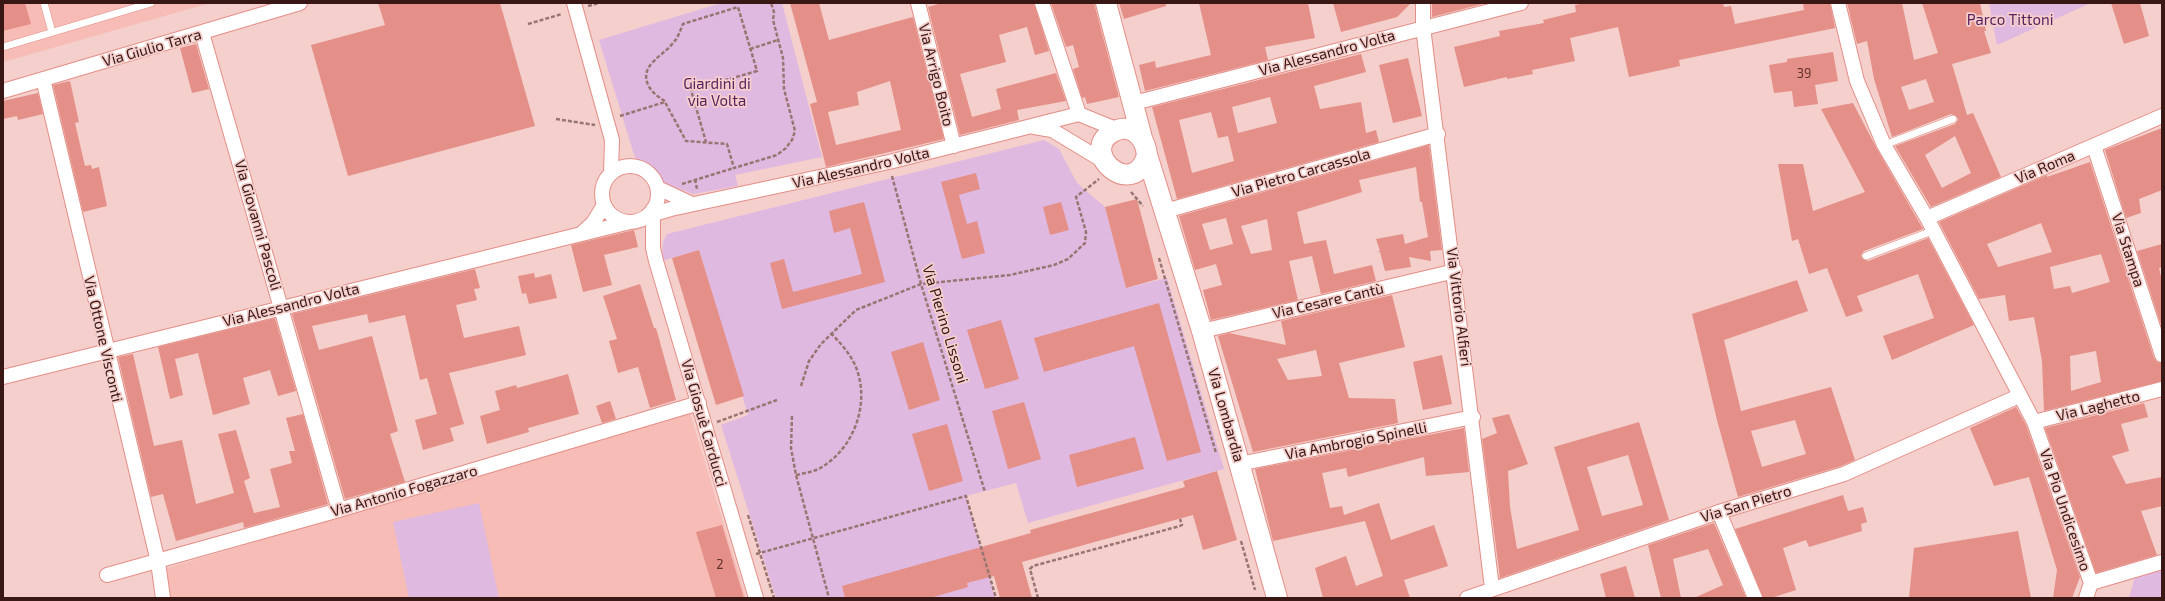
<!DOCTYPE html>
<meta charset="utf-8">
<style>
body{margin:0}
#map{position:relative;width:2165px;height:601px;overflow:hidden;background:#f4cfcb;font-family:"Exo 2",sans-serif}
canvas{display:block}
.frame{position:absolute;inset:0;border:4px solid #381715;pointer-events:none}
</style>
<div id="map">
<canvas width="2165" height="601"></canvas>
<div class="frame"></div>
</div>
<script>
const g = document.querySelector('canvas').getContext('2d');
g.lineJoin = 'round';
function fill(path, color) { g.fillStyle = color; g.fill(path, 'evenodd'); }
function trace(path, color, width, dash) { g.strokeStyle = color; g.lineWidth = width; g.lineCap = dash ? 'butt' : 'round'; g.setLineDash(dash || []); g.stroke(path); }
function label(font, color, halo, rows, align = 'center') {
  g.font = font + ' "Exo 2",sans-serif'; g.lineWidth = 3.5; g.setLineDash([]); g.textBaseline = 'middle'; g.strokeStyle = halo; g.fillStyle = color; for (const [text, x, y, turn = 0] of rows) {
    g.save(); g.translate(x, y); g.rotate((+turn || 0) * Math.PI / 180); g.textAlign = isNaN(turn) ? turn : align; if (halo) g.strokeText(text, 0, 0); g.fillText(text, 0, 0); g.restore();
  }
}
fill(new Path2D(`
 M3 3H210L3 62Z
 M690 413 746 598H170L164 569Z`), '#f6bcb5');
fill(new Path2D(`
 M721 3H782L822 157 735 175 738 186 693 194 661 182 651 167 635 158 599 40Z
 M1989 3H2091L1997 45Z
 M1044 140 1059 149 1077 183 1105 207 1126 288 1167 278 1224 469 1028 523 1016 483 966 496 995 598H776L721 425 748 415 699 250 662 261 663 242 667 234Z
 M479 503 499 598H409L393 522Z
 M2162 562V598H2129L2137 569Z`), '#e0b9e1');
fill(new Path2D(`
 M3 3H25L31 24 3 31Z
 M378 3H500L535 126 348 176 311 45 385 25Z
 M790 3H819L829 40 913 17 944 139 826 167 810 104 817 102ZM890 81 901 130 836 145 828 112 859 105 857 92Z
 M942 3H1034L1049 51 1035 55 1027 27 999 35 1006 62 960 74 972 117 1001 109 996 89 1056 73 1066 101 1017 110 1019 120 960 135 928 7Z
 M1051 3H1094L1119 97 1087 104 1085 97 1082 98 1073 69 1079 67 1073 45 1066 47Z
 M1119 3H1166V6L1124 19Z
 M1199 3H1308L1315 38 1265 47 1268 60 1145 91 1139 65 1155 61 1156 68 1211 55Z
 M1333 3H1411L1397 17 1341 32Z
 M1432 3H1482V4L1432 17Z
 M1585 3H1723L1724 7 1731 6 1735 24 1804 10 1803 3H1830L1835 28 1679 60 1680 66 1629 77 1618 27 1570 38 1575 61 1532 70 1533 74 1507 79V77L1464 87 1454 47 1500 36 1499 31 1544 23 1543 20 1576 12 1575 5Z
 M1847 3H1902L1914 60 1938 53 1922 3H1980L1986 31H1984L1991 53 1952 64 1967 115 1973 113 2001 177 1931 207 1895 146 1955 124 1958 120 1957 117 1951 114 1892 137 1874 79 1867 41 1857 44ZM1926 79 1934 102 1909 110 1901 87ZM1955 136 1971 173 1942 188 1925 155Z
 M2111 3H2140L2149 36 2124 44Z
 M196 44 209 89 192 93 180 48Z
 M1833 52 1838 81 1815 85 1818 104 1794 107 1792 91 1774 93 1769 65 1787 62V59Z
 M1361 54 1366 72 1314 86 1320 109 1361 102 1366 133 1376 130 1379 142 1177 199 1152 107ZM1270 97 1277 123 1238 133 1232 107ZM1211 112 1218 138 1228 136 1234 161 1192 173 1179 120Z
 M1408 58 1422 116 1393 123 1379 65Z
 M70 81 79 122 75 123 85 166 91 165 92 169 99 167 107 206 83 212 53 85Z
 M38 93 43 114 18 120 17 116 3 119V101Z
 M1853 103 1877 149 1923 229 1864 251 1861 255 1862 258 1868 261 1928 238 1974 325 1892 360 1883 336 1934 318 1918 274 1857 296 1863 311 1846 317 1827 268 1809 274 1798 239 1792 241 1778 164H1803L1813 211 1865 192 1821 109Z
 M2162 128V190L2139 199 2141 213 2126 218 2105 150Z
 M1429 145 1442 250 1430 251 1431 261 1409 257 1411 267 1385 271 1380 252H1377L1380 251 1376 239 1403 234 1405 244 1428 237 1422 202H1420L1416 167 1359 180 1362 192 1297 212 1304 244 1326 240 1334 274 1372 265 1376 281 1321 294 1312 256 1289 261 1298 300 1211 320 1203 290 1222 285 1216 264 1195 270 1179 216ZM1226 218 1233 244 1210 250 1202 224ZM1267 219 1272 250 1251 254 1241 226Z
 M2090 162 2154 358 2157 362 2162 363V381L2044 411 2042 361 2034 317 2009 321 2005 295 1979 299 1939 222 2047 175V177ZM2041 223 2052 252 1998 267 1987 244ZM2101 254 2110 282 2072 293 2070 286 2054 289 2050 267ZM2096 351 2101 382 2071 391 2070 356Z
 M976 173 980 189 959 195 967 224 977 221 985 253 962 259 941 182Z
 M1137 199 1158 279 1126 288 1105 207Z
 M864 202 885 282 782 309 770 263 784 259 793 292 862 274 850 228 834 233 829 211Z
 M1061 202 1069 230 1050 235 1043 207Z
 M634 230 638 247 604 255 612 285 583 292 571 245Z
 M2162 244V267L2159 268 2162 281V328L2137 251Z
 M699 250 744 396 716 405 672 258Z
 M475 269 480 288 474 289 477 300 456 305 464 338 519 326 526 355 449 373 464 424 450 428 454 441 423 450 415 420 437 414 427 378 420 380 405 315 369 323 367 314 312 326 319 350 372 336 398 431 390 434 405 482 345 499 292 314Z
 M534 273 535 278 551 274 557 298 529 304 526 293 522 294 518 276Z
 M1797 280 1808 311 1724 340 1741 411 1831 387 1855 460 1841 466 1738 497 1717 420 1692 314ZM1795 420 1806 454 1762 467 1751 431Z
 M640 284 654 328H656L676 400 650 408 638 367 618 373 609 341 617 339 603 296Z
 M1392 295 1405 347 1339 363 1349 398 1395 399 1398 423 1253 452 1218 336 1229 333 1286 345 1281 321ZM1316 350 1322 376 1288 380 1277 359Z
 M1159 303 1201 452 1167 461 1134 346 1044 372 1034 338Z
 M275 318 296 391 278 396 270 370 243 378 250 404 213 415 198 353 175 359 183 395 170 399 158 347Z
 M1001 320 1019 379 985 389 967 330Z
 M923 342 940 400 909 410 891 352Z
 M133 354 154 446 182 440 196 504 234 493 218 434 236 430 250 478 244 481 254 513 280 507 270 469 292 463 289 451H295L286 418 303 414 328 504 244 528 243 522 176 541 163 494 151 497 118 357Z
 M1442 355 1452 404 1423 410 1413 362Z
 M568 374 579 414 528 428 529 432 487 444 480 416 500 410 495 391 516 385 517 388Z
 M610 401 616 419 602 423 596 406Z
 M1024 402 1041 459 1008 469 992 411Z
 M2144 403 2148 417 2121 424 2129 451 2112 456 2126 484 2162 477V506L2141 511 2157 555 2096 573 2045 428Z
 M2016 407 2026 425 2080 577 2072 598H2053L2057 570 2029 477 1994 486 1970 428Z
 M1509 414 1528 464 1508 471 1510 507 1517 549 1579 530 1554 447 1639 422 1669 520 1500 578 1482 439 1497 433 1492 418ZM1628 455 1643 505 1602 516 1587 467Z
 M947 424 963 481 929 491 912 434Z
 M1464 428 1469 472 1426 476 1424 457 1348 477 1346 468 1322 473 1330 508 1342 506 1344 515 1379 503 1391 540 1434 525 1448 566 1404 580 1410 598H1323L1315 568 1346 556 1356 586 1383 576 1365 521 1273 541 1255 469Z
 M1135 437 1144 469 1077 487 1069 455Z
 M1217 471 1237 540 1203 550 1193 515 1022 562 1032 598H1000L994 576 967 583 968 587 930 598H845L842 586 1031 533 1030 530 1185 487 1183 481Z
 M1843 495 1848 511 1863 507 1867 522 1861 524 1862 531 1809 547 1806 540 1783 548 1796 590 1771 598H1763L1735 529Z
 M1714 523 1746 598H1694L1723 585 1708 549 1673 559 1681 598H1661L1648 545Z
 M722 525 744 598H716L696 532Z
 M2018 531 2031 598H1909L1914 548Z
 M1626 566 1635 598H1606L1600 574Z`), '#e48f87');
const lane = new Path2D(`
 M44 3 52 32
 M3 47 151 3
 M1884 145 1953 119
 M1866 256 1927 233 1935 232`);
const street = new Path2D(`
 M574 3 612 140 611 173
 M918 3 954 146
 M1042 3 1079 114
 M1423 3V27L1492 588
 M1838 3 1857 81 1884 145 1927 218 2034 422 2091 583 2086 598
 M202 33 339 510
 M43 79 158 562 163 598
 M3 91 300 3
 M1134 103 1521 3
 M1034 127 1052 130 1105 162
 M2094 146 2162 355
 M602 194a28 28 0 1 1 56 0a28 28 0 1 1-56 0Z
 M658 188 692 204
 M653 209V248L656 261 756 598
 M1165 211 1438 134
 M647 216 671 209 889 162 1079 114 1118 130
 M1927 218 2162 116
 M581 234 593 223 604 205
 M1202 331 1455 271
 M3 377 630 222
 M2034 422 2162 389
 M1239 464 1473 417
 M1719 512 1755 598
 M107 575 339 510 699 403
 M2091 583 2162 562
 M1467 598 1719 512 1844 474 2019 396`);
const secondary = new Path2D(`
 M1106 3 1142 138
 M1147 155C1134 201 1079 154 1111 133 1130 121 1145 136 1147 155L1202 331 1277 598`);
trace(lane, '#e38e86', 8);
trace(street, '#e38e86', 16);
trace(secondary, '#e38e86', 22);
trace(new Path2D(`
 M588 6 599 3
 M528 24 562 14
 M750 49 778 40
 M665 101C650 93 638 77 653 62 659 55 667 51 673 43 678 38 680 31 683 24L738 7 757 71 691 90 706 142
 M620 116 665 102 686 141 727 144 734 168 777 155 786 148 792 140 795 131 784 89 783 58 773 20 774 12 771 3
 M556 119 595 125
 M892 176 921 284 985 492
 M695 179 697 189
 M682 184 734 168
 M1131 192 1143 206
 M1159 258 1216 453
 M801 386 809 361 821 344 856 310 921 284 1010 275 1054 265 1068 259 1085 243 1086 232 1076 197 1099 179
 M792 416 791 448 796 475 829 598
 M717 422 777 400
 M796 475C805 473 814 472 822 467 855 447 871 401 855 365 849 352 840 343 831 333
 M748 515 774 598
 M1241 541 1255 590
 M756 554 966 496 996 598
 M1038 598 1030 569 1033 566 1180 526 1182 525 1180 519`), '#997572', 2.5, [4, 2]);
trace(lane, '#fff', 7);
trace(street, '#fff', 14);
trace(secondary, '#fff', 20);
label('13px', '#633532', null, [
 ["39",1804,74],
 ["2",720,565]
]);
label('15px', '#5c205f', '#f4cfcb', [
 ["Parco Tittoni",2010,20],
 ["Giardini di",717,84],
 ["via Volta",717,101]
]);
label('15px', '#381715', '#f4cfcb', [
 ["Via Giulio Tarra",152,48,-16],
 ["Via Alessandro Volta",1327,53,-15],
 ["Via Arrigo Boito",936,75,76],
 ["Via Roma",2045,167,-23],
 ["Via Alessandro Volta",861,168,-13],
 ["Via Pietro Carcassola",1301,173,-16],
 ["Via Giovanni Pascoli",258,225,74],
 ["Via Stampa",2128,250,72],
 ["Via Cesare Cantù",1328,301,-13],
 ["Via Alessandro Volta",291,305,-14],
 ["Via Vittorio Alfieri",1459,307,83],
 ["Via Pierino Lissoni",945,324,73],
 ["Via Ottone Visconti",103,339,77],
 ["Via Laghetto",2098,406,-14],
 ["Via Lombardia",1226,415,74],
 ["Via Giosuè Carducci",704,423,74],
 ["Via Ambrogio Spinelli",1356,441,-11],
 ["Via Antonio Fogazzaro",404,491,-16],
 ["Via San Pietro",1746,504,-17],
 ["Via Pio Undicesimo",2065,510,71]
]);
</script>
